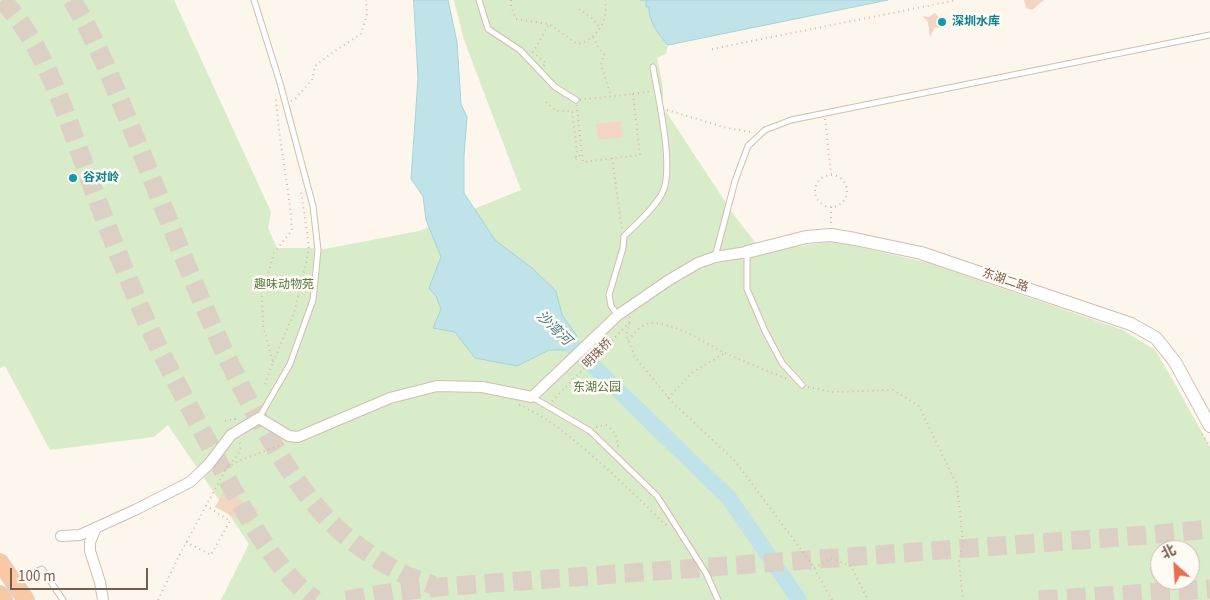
<!DOCTYPE html>
<meta charset="utf-8">
<style>
body{margin:0}
#map{position:relative;width:1210px;height:600px;overflow:hidden;background:#fdf6ec;font-family:"Source Sans 3","Noto Sans SC",sans-serif}
canvas{display:block}
.north{position:absolute;left:1150px;top:540px;width:50px;height:50px;box-sizing:border-box;background:#fffaf3;border:1px solid #cabbb1;border-radius:50%;rotate:334deg;font-size:14px;font-weight:700;line-height:20px;text-align:center;color:#7a5c4d}
.north::after{content:'';display:block;margin:auto;width:18px;height:22px;background:#e76f51;clip-path:polygon(50% 0,100% 100%,50% 72%,0 100%)}
.scale{position:absolute;left:10px;top:568px;width:138px;height:22px;box-sizing:border-box;border:2px solid #7a5c4d;border-top:0;padding-left:6px;font-size:15px;line-height:18px;white-space:nowrap;color:#7a5c4d;-webkit-text-stroke:4px #fffaf3;paint-order:stroke}
</style>
<div id="map">
<canvas width="1210" height="600"></canvas>
<div class="north">北</div>
<div class="scale">100 m</div>
</div>
<script>
const g = document.querySelector('canvas').getContext('2d');
g.lineJoin = 'round';
function fill(path, color) { g.fillStyle = color; g.fill(path, 'evenodd'); }
function trace(path, color, width, dash) { g.strokeStyle = color; g.lineWidth = width; g.lineCap = dash ? 'butt' : 'round'; g.setLineDash(dash || []); g.stroke(path); }
function label(font, color, halo, rows, align = 'center') {
  g.font = font + ' "Source Sans 3","Noto Sans SC",sans-serif'; g.lineWidth = 5; g.setLineDash([]); g.textBaseline = 'middle'; g.strokeStyle = halo; g.fillStyle = color; for (const [text, x, y, turn = 0] of rows) {
    g.save(); g.translate(x, y); g.rotate((+turn || 0) * Math.PI / 180); g.textAlign = isNaN(turn) ? turn : align; if (halo) g.strokeText(text, 0, 0); g.fillText(text, 0, 0); g.restore();
  }
}
fill(new Path2D(`
 M0 0H174L271 212 268 228 277 248H314V251L419 231 521 190 464 40 454 0H646L656 28 668 45 666 54 657 58 663 87V107L734 215 762 251 829 242 846 244 929 263 1123 330 1155 350 1178 389 1210 447V600H221L249 544 168 425 154 437 50 450 5 366 0 368ZM1160 550H1190V580H1160Z`), '#d8ecc9');
const water = new Path2D(`
 M414 0H448L457 42 461 104 467 117 464 156V193L495 240 532 268 556 291 562 315 577 336 566 350H549L517 366 475 358 455 332 433 328 441 309 436 296 429 288 441 257 426 220 423 196 411 179 418 79Z
 M641 0H888L668 45C659 36 648 20 649 7H646V0Z`);
fill(water, '#bfe3e8');
trace(water, '#a5d3da', 1);
trace(new Path2D(`
 M555 329 729 498 799 600`), '#bfe3e8', 16);
fill(new Path2D(`
 M1024 0H1044L1032 10 1026 8Z
 M935 13 946 24 939 28 935 27 930 37 928 22 922 16 929 17Z
 M621 121 623 137 598 140 596 124Z
 M224 491 258 509 249 525 215 507Z`), '#f3d5c3');
trace(new Path2D(`
 M2 0C47 47 68 123 91 183 107 227 125 272 144 316 164 361 188 404 211 448 239 501 267 562 315 600
 M72 0C98 43 116 90 135 137 173 229 207 324 254 411 274 447 295 483 323 514 345 538 373 558 401 573 411 578 423 581 433 585
 M346 600 394 592 439 587 1148 535 1210 529
 M1039 600 1210 589`), '#dcd0c4', 19, [19, 9]);
const service = new Path2D(`
 M254 0 280 83 313 206 318 250 313 300 290 364 259 418
 M479 0 488 29 520 50 555 87 576 100
 M747 252V289L765 331 782 363 802 385
 M715 257 735 181 748 146 765 130 791 120 1210 35
 M618 315 611 306 609 295 623 248 624 236C636 225 658 205 664 189 673 161 658 97 653 67
 M532 397 590 431 657 496 706 573 718 600
 M17 581 42 569 63 600`);
const minor = new Path2D(`
 M96 528 90 542V551L100 582 103 600
 M61 536 80 535 135 510 190 482 209 464 231 435 259 418 289 436 298 437 390 398 437 386 482 387 532 397 618 315 669 280 698 263 715 257 747 252`);
const tertiary = new Path2D(`
 M747 252 806 237 831 235 855 239 921 253 1131 324 1156 338 1175 362 1210 426`);
const trunk = new Path2D(`
 M0 562 26 600
 M0 594 4 600`);
trace(service, '#d1beb0', 7);
trace(minor, '#d1beb0', 12);
trace(tertiary, '#d1beb0', 14);
trace(trunk, '#dad1cd', 18);
trace(new Path2D(`
 M511 0V6L516 19 549 24 577 44C597 40 609 19 605 0
 M579 9 592 18 600 28
 M593 37 599 49 604 54 601 65 611 96
 M712 49 957 0
 M544 66 546 63 533 52 549 24
 M633 94 640 155 583 162 576 100Z
 M633 94 651 91
 M291 101 295 99 312 80 315 66 329 55 361 34 367 14 366 0
 M546 102 556 111H572L577 152 575 160 582 153
 M667 110 727 128 752 132
 M825 119 831 174
 M612 158 622 228
 M815 191a16 16 0 1 1 32 0a16 16 0 1 1-32 0Z
 M831 207V225
 M629 323 630 325 628 329 626 335 635 357 673 403 735 461 812 564 832 600
 M628 340C634 334 642 323 652 323 678 324 701 341 723 352 744 362 766 370 787 379
 M273 362 294 313 307 259 309 245 301 192
 M265 384 273 362 263 325 262 296 274 253 292 230C289 186 279 143 276 99
 M808 387 832 392 893 390 919 406 957 485 963 543 959 562 963 600
 M668 398 693 372 725 353
 M552 401 629 323 630 317
 M519 405C545 416 566 433 588 452 616 476 642 502 669 528
 M225 421 235 419V421
 M596 427 606 425C615 431 617 436 618 447
 M1202 434 1210 447
 M229 465C236 457 243 452 239 440
 M186 542 211 555 230 521 205 505
 M814 568 831 558 851 566 868 600
 M158 600 179 556 227 467 241 460 283 444`), '#d9b8a5', 2, [1, 4]);
trace(service, '#fff', 5);
trace(minor, '#fff', 10);
trace(tertiary, '#fff', 12);
trace(trunk, '#f9c8a4', 16);
for (const [x, y, r, color] of [
 [942,22,5,"#0f9aa8"],
 [73,178,5,"#0f9aa8"]
]) { const dot = new Path2D(); dot.arc(x, y, r, 0, 2 * Math.PI); g.fillStyle = color; g.fill(dot); trace(dot, '#fffaf3', 2); }
label('bold 12px', '#0d838f', '#fffaf3', [
 ["深圳水库",952,22],
 ["谷对岭",83,178]
], 'left');
label('12px', '#7a5c4d', '#fffaf3', [
 ["东湖二路",1005,281,19],
 ["明珠桥",598,354,-46]
]);
label('12px', '#537a41', '#fffaf3', [
 ["趣味动物苑",284,285],
 ["东湖公园",597,388]
]);
label('italic 14px', '#437c86', '#fffaf3', [
 ["沙湾河",553,329,44]
]);
</script>
